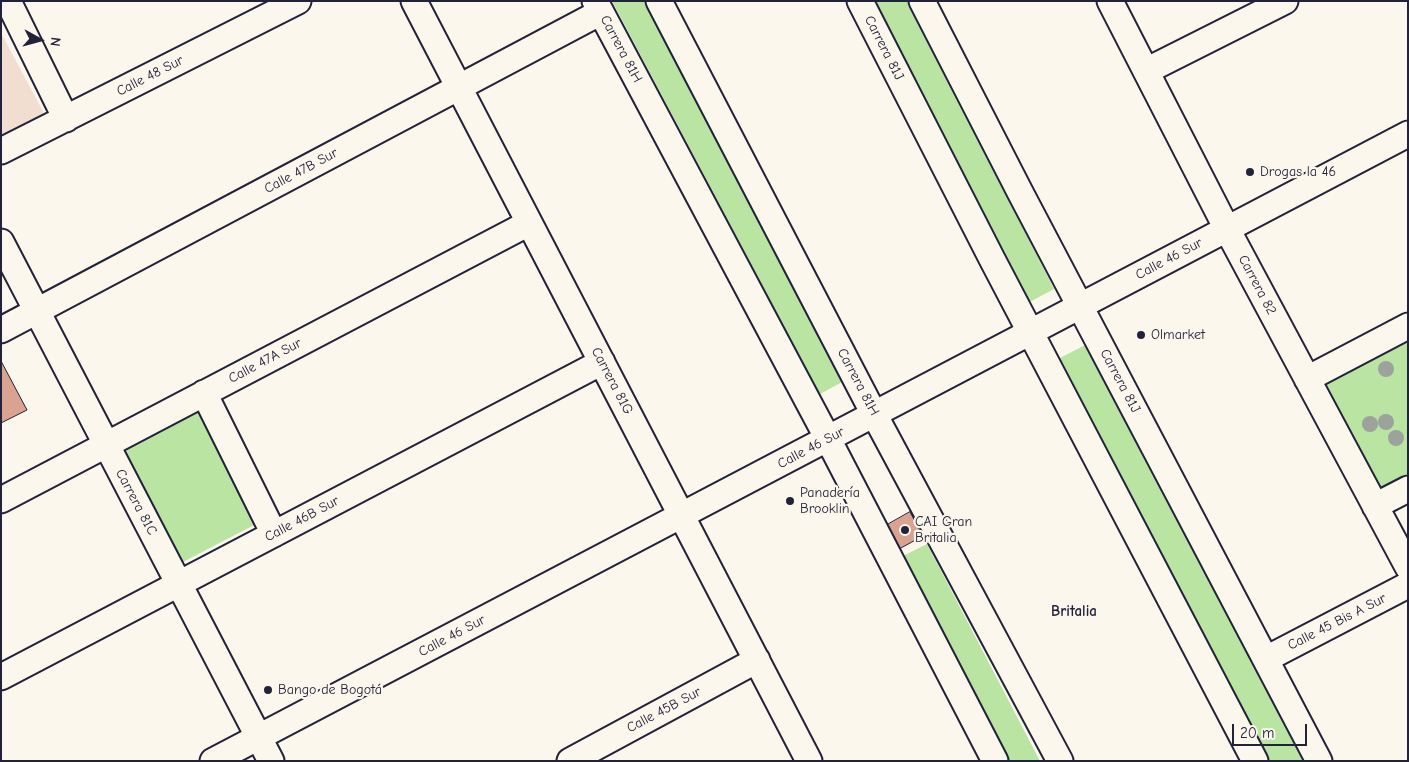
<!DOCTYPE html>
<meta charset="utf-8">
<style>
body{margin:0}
#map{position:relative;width:1409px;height:762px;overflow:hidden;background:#fbf7ec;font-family:"Comic Neue",sans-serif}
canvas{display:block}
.frame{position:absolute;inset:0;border:2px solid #22223b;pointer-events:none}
.north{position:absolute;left:15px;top:15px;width:50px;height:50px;-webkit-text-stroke:4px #fbf7ec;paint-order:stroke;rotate:97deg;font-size:14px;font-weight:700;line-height:20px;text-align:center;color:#22223b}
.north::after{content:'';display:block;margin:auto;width:18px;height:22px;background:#22223b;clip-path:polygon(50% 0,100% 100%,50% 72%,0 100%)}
.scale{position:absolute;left:1232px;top:724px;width:75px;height:22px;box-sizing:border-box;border:2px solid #22223b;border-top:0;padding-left:6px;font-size:15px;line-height:18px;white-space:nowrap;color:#22223b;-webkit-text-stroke:4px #fbf7ec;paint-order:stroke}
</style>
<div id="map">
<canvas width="1409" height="762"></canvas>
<div class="frame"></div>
<div class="north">N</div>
<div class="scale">20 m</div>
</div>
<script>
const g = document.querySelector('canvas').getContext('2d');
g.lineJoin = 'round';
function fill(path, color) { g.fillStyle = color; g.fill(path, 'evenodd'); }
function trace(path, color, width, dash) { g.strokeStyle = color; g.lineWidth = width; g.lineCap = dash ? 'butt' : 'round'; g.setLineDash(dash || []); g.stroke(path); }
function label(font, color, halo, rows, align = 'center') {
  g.font = font + ' "Comic Neue",sans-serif'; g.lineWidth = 4.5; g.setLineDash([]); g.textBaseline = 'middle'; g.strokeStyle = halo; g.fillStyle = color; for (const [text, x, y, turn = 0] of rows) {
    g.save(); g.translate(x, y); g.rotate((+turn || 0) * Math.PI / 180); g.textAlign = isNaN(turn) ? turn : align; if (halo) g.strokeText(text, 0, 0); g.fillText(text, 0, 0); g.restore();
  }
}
fill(new Path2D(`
 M1 33 45 115 1 138Z`), '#f1ded1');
fill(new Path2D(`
 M612 1H645L846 380 820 394Z
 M871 1H907L1054 289 1026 304Z
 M1408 340V475L1380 490 1325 384Z
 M1089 343 1307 761H1270L1060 358Z
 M198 410 256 524 181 563 122 449Z
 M927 544 1040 761H1009L903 556Z`), '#b9e4a2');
const building = new Path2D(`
 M1 361 27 410 1 423Z
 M910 512 923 536 899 549 887 525Z`);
fill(building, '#daa391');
trace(building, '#22223b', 1);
const minor = new Path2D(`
 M8 1 66 119
 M414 1 809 761
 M595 1 828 439 995 761
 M659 1 874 414 1060 761
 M860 1 992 259 1255 761
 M922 1 1020 192 1319 761
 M1110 1 1227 229 1408 567
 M1146 71 1285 1
 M1 151 298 1
 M1 242 271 761
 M1 330 601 12
 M1307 379 1408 326
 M204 393 274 534
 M1 500 529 223
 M1375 506 1408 489
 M1266 659 1408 585
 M1 677 602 362
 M213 761 1408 134
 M570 761 757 660`);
trace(minor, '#22223b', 29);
trace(minor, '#fbf7ec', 25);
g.fillStyle = '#9ca29c';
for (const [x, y] of [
 [1386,369],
 [1386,422],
 [1370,424],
 [1396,438]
]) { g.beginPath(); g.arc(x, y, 8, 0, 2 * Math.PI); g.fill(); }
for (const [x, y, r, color] of [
 [1250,172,5,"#22223b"],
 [1141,335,5,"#22223b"],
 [790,501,5,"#22223b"],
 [905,530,5,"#22223b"],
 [268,690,5,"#22223b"]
]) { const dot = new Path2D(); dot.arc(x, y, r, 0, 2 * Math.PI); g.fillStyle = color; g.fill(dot); trace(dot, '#fbf7ec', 2); }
label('14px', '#22223b', '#fbf7ec', [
 ["Carrera 81J",884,48,63],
 ["Carrera 81H",621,49,62],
 ["Calle 48 Sur",150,76,-27],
 ["Calle 47B Sur",301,171,-28],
 ["Calle 46 Sur",1169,259,-28],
 ["Carrera 82",1257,285,62],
 ["Calle 47A Sur",265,361,-28],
 ["Carrera 81G",612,381,62],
 ["Carrera 81J",1120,381,62],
 ["Carrera 81H",858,382,62],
 ["Calle 46 Sur",811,448,-28],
 ["Carrera 81C",136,502,62],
 ["Calle 46B Sur",302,519,-28],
 ["Calle 45 Bis A Sur",1337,622,-27],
 ["Calle 46 Sur",452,636,-28],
 ["Calle 45B Sur",664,710,-28]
]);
label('14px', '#22223b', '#fbf7ec', [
 ["Drogas la 46",1260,172],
 ["Olmarket",1151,335],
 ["Panadería",800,493],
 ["Brooklin",800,509],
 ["CAI Gran",915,522],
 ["Britalia",915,538],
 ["Bango de Bogotá",278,690]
], 'left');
label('bold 15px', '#22223b', '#fbf7ec', [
 ["Britalia",1074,612]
]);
</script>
